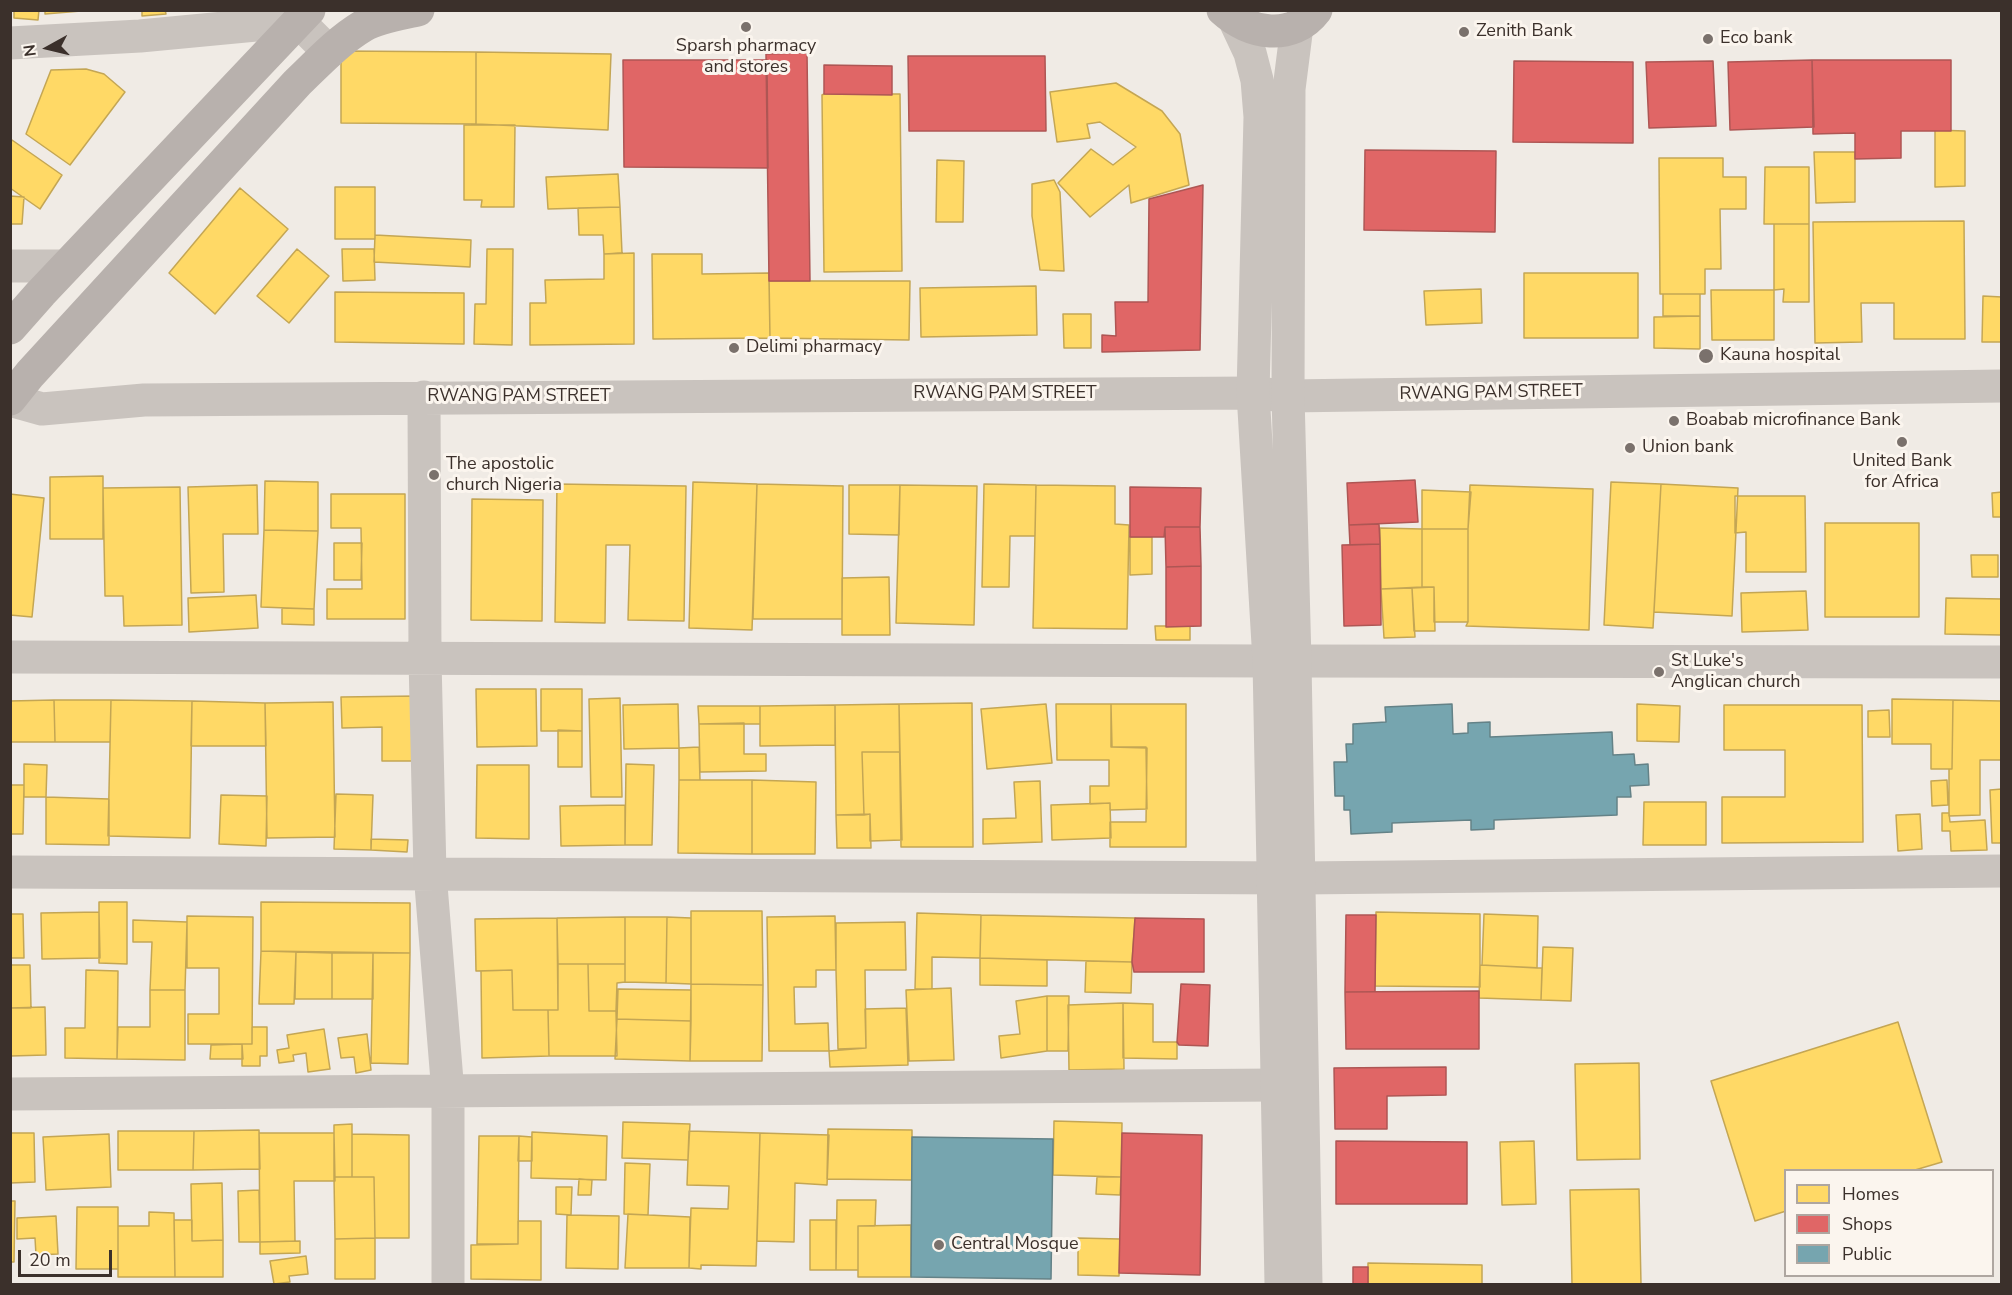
<!DOCTYPE html>
<style>
body{margin:0}
#map{position:relative;width:2012px;height:1295px;overflow:hidden;background:#f0ebe5;font-family:"Nunito Sans",sans-serif}
canvas{display:block}
.frame{position:absolute;inset:0;border:12px solid #3b302b;pointer-events:none}
.legend{position:absolute;left:1784px;top:1169px;width:210px;height:108px;box-sizing:border-box;background:#fbf5ee;border:2px solid #aea6a0;margin:0;padding:8px 10px;list-style:none;font-size:18px;color:#3b302b}
.legend li{display:flex;align-items:center;gap:12px;height:30px}
.legend b{width:30px;border:2px solid #aea6a0}
.north{position:absolute;left:18px;top:18px;width:60px;height:60px;-webkit-text-stroke:4px #fbf5ee;paint-order:stroke;rotate:262deg;font-size:16px;font-weight:700;line-height:24px;text-align:center;color:#3b302b}
.north::after{content:'';display:block;margin:auto;width:21px;height:27px;background:#3b302b;clip-path:polygon(50% 0,100% 100%,50% 72%,0 100%)}
.scale{position:absolute;left:18px;top:1250px;width:94px;height:27px;box-sizing:border-box;border:3px solid #3b302b;border-top:0;padding-left:8px;font-size:18px;line-height:21px;white-space:nowrap;color:#3b302b;-webkit-text-stroke:4px #fbf5ee;paint-order:stroke}
</style>
<div id="map">
<canvas width="2012" height="1295"></canvas>
<div class="frame"></div>
<ul class="legend">
<li><b style="height:16px;background:#ffd966"></b>Homes</li>
<li><b style="height:16px;background:#e06666"></b>Shops</li>
<li><b style="height:16px;background:#76a5af"></b>Public</li>
</ul>
<div class="north">N</div>
<div class="scale">20 m</div>
</div>
<script>
const g = document.querySelector('canvas').getContext('2d');
g.lineJoin = 'round';
function fill(path, color) { g.fillStyle = color; g.fill(path, 'evenodd'); }
function trace(path, color, width, dash) { g.strokeStyle = color; g.lineWidth = width; g.lineCap = dash ? 'butt' : 'round'; g.setLineDash(dash || []); g.stroke(path); }
function label(font, color, halo, rows, align = 'center') {
  g.font = font + ' "Nunito Sans",sans-serif'; g.lineWidth = 6; g.setLineDash([]); g.textBaseline = 'middle'; g.strokeStyle = halo; g.fillStyle = color; for (const [text, x, y, turn = 0] of rows) {
    g.save(); g.translate(x, y); g.rotate((+turn || 0) * Math.PI / 180); g.textAlign = isNaN(turn) ? turn : align; if (halo) g.strokeText(text, 0, 0); g.fillText(text, 0, 0); g.restore();
  }
}
const homes = new Path2D(`
 M14 10H39L38 20 14 18Z
 M45 10H93L45 14Z
 M142 10H165L166 14 142 16Z
 M341 51 476 52V124L341 123Z
 M476 52 611 54 608 130 476 124Z
 M86 69 104 74 125 92 70 165 26 134 51 70Z
 M1116 83 1162 111 1180 134 1189 185 1131 203 1129 185 1090 217 1058 183 1091 149 1113 165 1136 147 1100 122 1087 124 1090 138 1057 142 1050 92Z
 M824 94H900L902 271 824 272 822 95Z
 M464 125H515L514 207H481L482 200H464Z
 M1935 130 1965 131V186L1935 187Z
 M12 140 62 175 40 209 10 188V143Z
 M1814 152H1855V202L1816 203Z
 M1659 158H1723V177H1746V209H1720L1721 269H1705V294H1660Z
 M937 160 964 161 963 222H936Z
 M1765 167H1809V224H1764Z
 M618 174 620 207 548 209 546 177Z
 M1054 180 1060 192 1064 271 1040 270 1032 216V184Z
 M335 187H375V239H335Z
 M240 188 288 229 215 314 169 273Z
 M10 196 24 197 22 224H10Z
 M620 207 622 253 604 254 603 235H579L578 208Z
 M1964 221 1965 339H1894V303H1861L1862 342 1815 343 1813 222Z
 M1774 224H1809V302H1783L1784 289 1774 290Z
 M375 235 471 240 470 267 374 262Z
 M297 249 329 276 289 323 257 296Z
 M342 249H374L375 280 343 281Z
 M487 249H513L512 345 474 344 475 304H486Z
 M634 253V344L530 345V303H546L545 280 604 279V254Z
 M652 254H702V274L769 273 770 338 653 339Z
 M1524 273H1638V338H1524Z
 M769 281H910L909 340 770 338Z
 M1036 286 1037 335 921 337 920 288Z
 M1481 289 1482 323 1426 325 1424 291Z
 M1711 290H1774V340H1712Z
 M335 292 464 293V344L335 342Z
 M1663 294H1700V316H1663Z
 M1983 296 2002 297V342H1982Z
 M1063 314H1091V348H1064Z
 M1700 316V349L1654 348V317Z
 M103 476V539H50V477Z
 M265 481 318 482V531L264 530Z
 M693 482 757 484 752 630 689 628Z
 M1611 482 1661 484 1653 628 1604 625Z
 M557 484 686 486 684 621 628 620 630 545H606L605 623 555 622Z
 M757 484 843 486 842 619H753Z
 M984 484 1036 485 1035 536H1010L1009 587H982Z
 M1661 484 1738 488 1732 616 1654 612Z
 M257 485 258 534H223L224 592 191 593 188 487Z
 M849 485H900L899 535 849 534Z
 M900 485 977 486 974 625 896 623Z
 M1036 485 1115 486V524L1129 525 1127 629 1033 628Z
 M1470 485 1593 489 1589 630 1466 626 1468 622V529Z
 M180 487 182 625 124 626 123 596H105L103 488Z
 M1422 490 1471 492 1468 529H1422Z
 M2002 492V517H1993L1992 493Z
 M10 494 44 498 32 617 10 615Z
 M331 494H405V619H327V589H362L361 528H331Z
 M1735 496H1805L1806 572H1746V532L1735 533Z
 M472 499 543 500 542 621 471 620Z
 M1825 523H1919V617H1825Z
 M1380 528 1422 529V587L1381 589Z
 M1422 529H1468V622H1434V587H1422Z
 M264 530 318 531 314 609 261 607Z
 M1130 537H1152V574L1130 575Z
 M334 543H362L361 580H334Z
 M1971 555H1998V577H1972Z
 M889 577 890 635H842V578Z
 M1434 587 1435 631H1414L1412 588Z
 M1412 588 1415 637 1384 638 1381 589Z
 M1806 591 1808 630 1742 632 1741 593Z
 M256 595 258 628 189 632 188 598Z
 M1946 598 2002 599V635L1945 634Z
 M282 608 314 609V625L282 624Z
 M1155 626H1190V640H1156Z
 M476 689H536L537 746 477 747Z
 M541 689H582V731H541Z
 M417 696V761H382V727L342 728 341 697Z
 M620 698 622 797H591L589 699Z
 M1892 699 1953 700 1952 769H1931V744H1892Z
 M54 700H111L110 742H55Z
 M54 700 55 742H10V701Z
 M111 700 192 701 190 838 108 836Z
 M1953 700 2002 701V760H1980V815L1949 816V769H1952Z
 M192 701 265 703 266 746H191Z
 M333 702 335 837 267 838 265 703Z
 M972 703 973 847H901L899 704Z
 M678 704 679 748 624 749 623 705Z
 M899 704 900 752H862L864 815H836L835 705Z
 M1046 704 1052 763 987 769 981 709Z
 M1056 704H1111L1112 747H1146L1147 809 1110 810V803L1090 804V786H1109V760H1057Z
 M1111 704H1186V847H1110V822H1146L1147 748 1111 747Z
 M1637 704 1680 706 1679 742 1637 741Z
 M835 705V745L760 746V706Z
 M1724 705H1862L1863 842 1722 843V797H1785V750H1724Z
 M698 706H760V724H699Z
 M1889 710 1890 737H1868V711Z
 M744 723V754H766V771L700 772 699 724Z
 M558 730 582 731V767H558Z
 M699 747 700 780H679V748Z
 M862 752H900L902 840 870 841V814L864 815Z
 M24 764 47 765 46 797H24Z
 M626 764 654 765 652 845H625Z
 M477 765H529V839L476 838Z
 M679 780H752V854L678 853Z
 M752 780 816 782 815 854H752Z
 M1947 780 1948 805 1932 806 1931 781Z
 M1040 781 1042 842 983 844V819L1016 818 1014 782Z
 M10 785H24L23 834H10Z
 M2002 789V843H1992L1990 790Z
 M336 794 373 795 371 850 334 849Z
 M221 795 267 796 266 846 219 844Z
 M46 797 109 799V845L46 844Z
 M1644 802H1706V845H1643Z
 M1110 803 1111 838 1052 840 1051 805Z
 M625 805V845L561 846 560 806Z
 M1942 813H1949L1950 822 1985 820 1987 850 1951 851 1950 831H1942Z
 M870 814 871 848H837L836 815Z
 M1920 814 1922 849 1898 851 1896 815Z
 M371 839 408 840 407 852 371 850Z
 M99 902H127V964L99 963Z
 M261 902 410 903V953L261 951Z
 M691 911H762L763 985 691 984Z
 M99 912 100 958 42 959 41 913Z
 M1376 912 1480 914V987L1375 986Z
 M917 913 981 915 980 958 932 957V989H915Z
 M10 914H23L24 958H10Z
 M1484 914 1538 916 1537 968 1482 965Z
 M981 915 1135 918 1132 962 980 958Z
 M187 916 253 917 252 1044H188V1014H219V968H187Z
 M835 916 836 970H816V987H794L795 1024 828 1023 829 1051H769L767 917Z
 M625 917H667L666 983 625 982Z
 M625 917V964H558L557 918Z
 M667 917 691 918V984L666 983Z
 M557 918 558 1010H513L512 970 476 971 475 919Z
 M133 920 187 922 185 990H150L152 942H133Z
 M905 922 906 970H865L866 1048 838 1049 836 970V923Z
 M1543 947 1573 948 1571 1001 1541 1000Z
 M261 951 296 952 294 1004H259Z
 M296 952 332 953V999H295Z
 M332 953H373V999H332Z
 M373 953H410L408 1064 371 1063Z
 M980 958 1047 960V986L980 985Z
 M1086 961 1132 962 1131 993 1085 992Z
 M558 964H588L589 1011H616L617 1056H549L548 1010H558Z
 M588 964H625V982L617 983 616 1011H589Z
 M10 965H30L31 1008H10Z
 M1480 965 1542 968 1541 1000 1479 998Z
 M86 970 118 971 117 1059 65 1058V1028H85Z
 M512 970 513 1010H548L549 1056 482 1058 481 971Z
 M691 984 763 985 762 1061H690Z
 M951 988 954 1060 909 1061 906 990Z
 M618 989 691 990V1021L617 1019Z
 M150 990H185V1060L117 1059 118 1027H150Z
 M1047 996H1069L1068 1051H1047Z
 M1047 996V1051L1001 1058 999 1036 1020 1034 1016 1001Z
 M1123 1003 1153 1004V1042H1177V1059L1123 1058Z
 M1123 1003 1124 1069 1069 1070 1068 1005Z
 M45 1007 46 1055 10 1056V1008Z
 M906 1008 908 1065 830 1067 829 1051 866 1048 865 1009Z
 M617 1019 691 1021 690 1061 615 1059Z
 M1898 1022 1942 1162 1915 1170H1786V1211L1755 1221 1711 1081Z
 M252 1027H267V1056H260V1066H242V1044H252Z
 M324 1029 330 1069 308 1072 306 1053 293 1055 294 1061 279 1063 277 1050 289 1048 287 1035Z
 M367 1034 371 1070 356 1073 354 1057 341 1058 338 1038Z
 M242 1044 243 1059H210L211 1045Z
 M1639 1063 1640 1159 1577 1160 1575 1064Z
 M1054 1121 1122 1123 1121 1177 1053 1175Z
 M623 1122 690 1124 688 1160 622 1158Z
 M352 1124V1177H334V1125Z
 M828 1129 912 1130V1180L827 1179Z
 M259 1130 260 1169 193 1170 194 1131Z
 M118 1131H194L193 1170H118Z
 M689 1131 760 1133 756 1266 701 1265V1269L689 1268 691 1208 728 1209 729 1186 687 1185Z
 M532 1132 607 1136 606 1180 531 1178Z
 M10 1133H34L35 1182 10 1183Z
 M259 1133H334L335 1181H294L295 1241 260 1242Z
 M760 1133 829 1135 827 1185 795 1183 794 1242 757 1241Z
 M109 1134 111 1187 46 1190 43 1137Z
 M352 1134 409 1135V1238H375L374 1177H352Z
 M479 1136H519L518 1244H477Z
 M519 1136 532 1137V1161H518Z
 M1534 1141 1536 1204 1502 1205 1500 1142Z
 M625 1163 650 1164 648 1215 624 1214Z
 M334 1177H374L375 1238 335 1239Z
 M1097 1177H1121L1120 1195 1096 1194Z
 M579 1179 592 1180 591 1195H578Z
 M222 1183 223 1240 192 1241 191 1184Z
 M556 1187H572L571 1215 556 1214Z
 M1639 1189 1641 1284H1572L1570 1190Z
 M259 1190 260 1242H239L238 1191Z
 M837 1200H876L875 1226H858V1270H836Z
 M10 1201H15L14 1262H10Z
 M77 1207H118V1269H76Z
 M149 1212 174 1213 175 1277H118V1226H149Z
 M628 1214 690 1217 689 1268H625Z
 M567 1215 619 1216 618 1269 566 1268Z
 M56 1216 58 1254 36 1255 35 1238 17 1239V1218Z
 M174 1220H192V1241L223 1240V1277H175Z
 M810 1220H836V1270H810Z
 M518 1221H541V1280L471 1279V1245L518 1244Z
 M911 1225V1277H858V1226Z
 M375 1238V1279H335V1239Z
 M1078 1238 1120 1239 1119 1276 1078 1275Z
 M300 1241V1253L260 1254V1242Z
 M306 1256 308 1274 289 1276 290 1282 274 1284 270 1261Z
 M1368 1263 1482 1265V1284H1368Z`);
fill(homes, '#ffd966');
trace(homes, '#c4a654', 1.5);
const shops = new Path2D(`
 M807 53 810 281H769L766 54Z
 M908 56H1045L1046 131H909Z
 M623 60H767L768 168 624 167Z
 M1812 60H1951V131H1901V158L1855 159V133L1813 134Z
 M1812 60 1814 127 1730 130 1728 62Z
 M1514 61 1633 62V143L1513 142Z
 M1713 61 1716 126 1649 128 1646 62Z
 M824 65 892 66V95L824 94Z
 M1365 150 1496 151 1495 232 1364 230Z
 M1203 185 1200 350 1102 352V335L1116 336 1115 302H1148L1149 199Z
 M1415 480 1418 522 1349 525 1347 483Z
 M1130 487 1201 488 1200 527H1165L1164 537H1130Z
 M1379 524 1380 544 1350 545 1349 525Z
 M1165 527H1200L1201 566 1166 567Z
 M1380 544 1381 625 1344 626 1342 545Z
 M1201 566V626L1166 627V567Z
 M1346 915H1376L1375 992H1345Z
 M1135 918 1204 919V972H1134L1132 962Z
 M1181 984 1210 985 1208 1046 1179 1045 1177 1042Z
 M1479 991V1049H1346L1345 992Z
 M1446 1067V1095L1387 1096V1129H1335L1334 1068Z
 M1122 1133 1202 1135 1200 1275 1119 1273Z
 M1336 1141 1467 1142V1204H1336Z
 M1353 1267H1368V1284H1353Z`);
fill(shops, '#e06666');
trace(shops, '#ae5654', 1.5);
const public = new Path2D(`
 M1452 704 1453 734 1468 733V723L1490 722V737L1612 732 1613 755 1634 754 1635 765 1648 764 1649 785 1630 786 1631 797H1617V815L1494 820V829L1471 830V820L1392 823V832L1351 834 1350 810H1344V796H1335L1334 762H1347L1346 744H1353V724L1386 722 1385 707Z
 M912 1137 1053 1139 1051 1279 911 1277Z`);
fill(public, '#76a5af');
trace(public, '#648287', 1.5);
trace(new Path2D(`
 M10 43 140 36 298 21 329 52
 M10 266H66
 M424 397 425 659 430 873 448 1093V1284
 M10 400 42 409 144 400 1253 393 1288 396 2002 386
 M10 657 1269 661
 M1295 661 2002 662
 M10 872 1299 878 2002 871
 M10 1094 1277 1085`), '#c9c3be', 33);
trace(new Path2D(`
 M1235 21 1250 53 1257 80 1260 117 1253 393 1269 661 1281 1284
 M1297 26 1289 89 1288 396 1295 661 1306 1284`), '#c9c3be', 33);
trace(new Path2D(`
 M1223 10C1249 34 1292 42 1316 10
 M10 328 41 293 309 10
 M10 399 30 374 297 83C318 63 338 41 363 26 379 17 400 14 418 10`), '#b8b1ad', 33);
for (const [x, y, r, color] of [
 [746,27,6,"#7a716c"],
 [1464,32,6,"#7a716c"],
 [1708,39,6,"#7a716c"],
 [734,348,6,"#7a716c"],
 [1706,356,8,"#7a716c"],
 [1674,421,6,"#7a716c"],
 [1902,442,6,"#7a716c"],
 [1630,448,6,"#7a716c"],
 [434,475,6,"#7a716c"],
 [1659,672,6,"#7a716c"],
 [939,1245,6,"#7a716c"]
]) { const dot = new Path2D(); dot.arc(x, y, r, 0, 2 * Math.PI); g.fillStyle = color; g.fill(dot); trace(dot, '#fbf5ee', 2); }
label('18px', '#3b302b', '#fbf5ee', [
 ["Zenith Bank",1476,32],
 ["Eco bank",1720,39],
 ["Sparsh pharmacy",746,47,"center"],
 ["and stores",746,68,"center"],
 ["Delimi pharmacy",746,348],
 ["Kauna hospital",1720,356],
 ["Boabab microfinance Bank",1686,421],
 ["Union bank",1642,448],
 ["United Bank",1902,462,"center"],
 ["for Africa",1902,483,"center"],
 ["The apostolic",446,465],
 ["church Nigeria",446,486],
 ["St Luke's",1671,662],
 ["Anglican church",1671,683],
 ["Central Mosque",951,1245]
], 'left');
label('18px', '#3b302b', '#fbf5ee', [
 ["RWANG PAM STREET",1491,393,-1],
 ["RWANG PAM STREET",1005,394],
 ["RWANG PAM STREET",519,397]
]);
</script>
